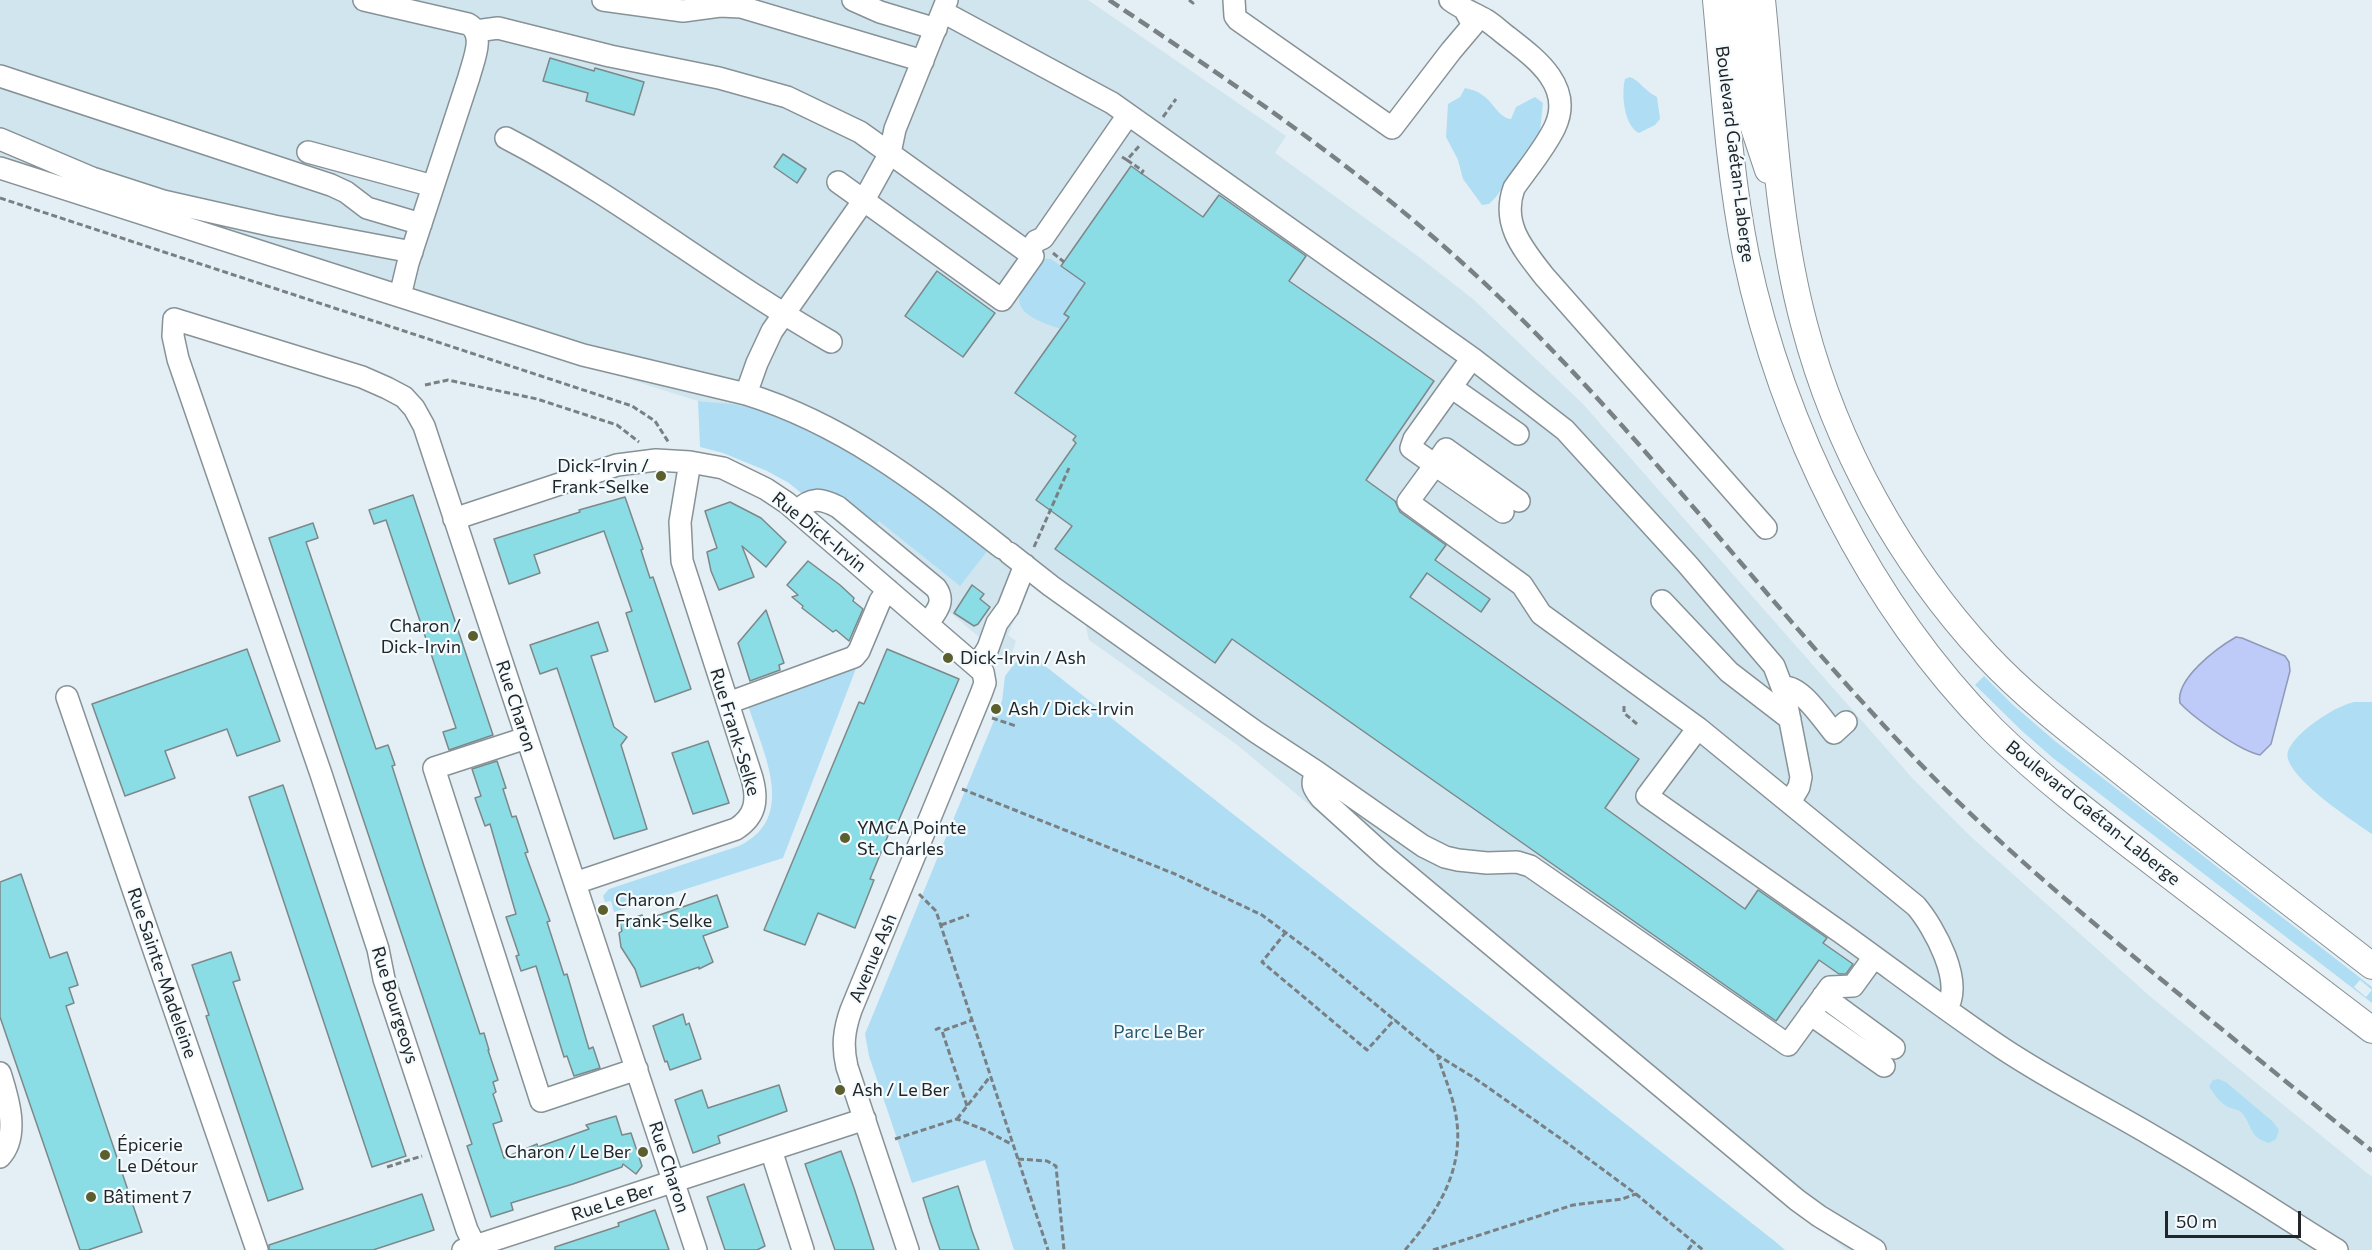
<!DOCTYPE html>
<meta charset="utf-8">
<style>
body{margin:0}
#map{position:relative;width:2372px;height:1250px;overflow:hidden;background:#e3eff4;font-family:Commissioner,sans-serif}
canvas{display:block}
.scale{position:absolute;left:2165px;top:1211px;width:136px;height:27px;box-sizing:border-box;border:3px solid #222628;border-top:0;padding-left:8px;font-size:18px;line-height:21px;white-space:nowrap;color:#222628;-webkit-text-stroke:4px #f4fbfe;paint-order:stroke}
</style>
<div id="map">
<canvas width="2372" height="1250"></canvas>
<div class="scale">50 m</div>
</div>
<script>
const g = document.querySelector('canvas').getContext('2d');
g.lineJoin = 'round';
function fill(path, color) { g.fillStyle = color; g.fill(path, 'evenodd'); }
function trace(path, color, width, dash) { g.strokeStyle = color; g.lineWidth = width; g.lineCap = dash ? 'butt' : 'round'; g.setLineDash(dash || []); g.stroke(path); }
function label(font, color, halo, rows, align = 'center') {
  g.font = font + ' Commissioner,sans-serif'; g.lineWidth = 4.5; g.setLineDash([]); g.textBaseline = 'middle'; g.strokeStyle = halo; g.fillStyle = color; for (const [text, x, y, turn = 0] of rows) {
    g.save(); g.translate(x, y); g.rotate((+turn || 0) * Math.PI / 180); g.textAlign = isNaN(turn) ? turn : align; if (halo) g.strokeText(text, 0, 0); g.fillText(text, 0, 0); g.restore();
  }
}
fill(new Path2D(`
 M0 0H1088L1286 136 1275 153 1419 257 1473 299 1583 404 1914 780 1969 835 2152 998 2372 1177V1250H1846L1236 744 1089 640 1085 623 1030 582 1008 635 1016 641 1012 653 1001 661 992 648 934 599 789 483 819 433 750 407 698 401 644 384 0 174Z`), '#d1e5ee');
fill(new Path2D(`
 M1630 77C1640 81 1646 92 1657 97L1660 119 1655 125 1639 133C1624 126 1621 93 1625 79Z
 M1465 88C1494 93 1494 117 1511 119L1516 107 1535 97 1543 103 1540 131 1536 139 1496 197 1489 204 1482 205 1463 179 1458 160 1446 137 1448 104 1460 97Z
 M1046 259H1051L1085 283 1064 314 1069 317 1061 329C1047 324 1013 315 1020 294 1022 289 1026 286 1028 282 1034 272 1036 264 1046 259Z
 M698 401C715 403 732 403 749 407 838 429 917 494 988 550L960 586 879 521 873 528 805 496 789 483 767 471 723 453 700 447Z
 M1025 650 1777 1243 1785 1250H1014L985 1160 912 1183 869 1056 865 1034 1002 701 1005 676Z
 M857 666 783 858 614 912 611 901 605 902 603 896 609 889 739 846C800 817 761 749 747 702Z
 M1984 676 2012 704 2055 741 2372 987V990L2360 980 2354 987 2366 997 2372 990V1003L2053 758 2022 731 1975 685Z
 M2354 702H2372V834C2355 822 2280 774 2288 751 2291 743 2300 734 2306 729 2321 717 2336 707 2354 702Z
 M2219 1079 2227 1083 2272 1121 2279 1130 2276 1139 2269 1143C2248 1137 2253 1125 2241 1112 2237 1109 2233 1109 2228 1107 2219 1102 2214 1094 2209 1086L2213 1080Z`), '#afdef4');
const water = new Path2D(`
 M2236 637 2242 638 2285 656 2289 662 2290 671 2271 744 2260 755C2240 751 2194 718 2180 703 2175 679 2217 648 2236 637Z`);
fill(water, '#becaf7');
trace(water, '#8f99b9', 1.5);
const building = new Path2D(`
 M550 58 594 71 595 68 644 82 634 115 586 101 588 93 543 81Z
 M783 154 806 169 797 183 774 167Z
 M1131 166 1203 217 1219 195 1266 228 1306 256 1289 281 1434 381 1366 480 1395 501 1400 512 1446 545 1435 560 1490 599 1481 612 1427 573 1410 597 1639 759 1605 808 1745 909 1758 890 1827 938 1823 943 1853 964 1846 974H1839L1819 960 1776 1021 1232 639 1215 663 1055 549 1072 526 1036 500 1076 443 1073 440 1076 436 1015 393 1069 317 1064 314 1085 283 1061 266Z
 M937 271 995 313 963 357 905 316Z
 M413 495 493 735 449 750 443 732 456 728 386 520 374 524 369 510Z
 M625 497 643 549 641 550 650 578 653 577 691 689 655 702 626 613 632 611 604 531 534 555 540 573 509 584 494 539 580 512 579 510Z
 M730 502 761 518 786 542 766 567 742 546 754 577 719 590 711 571 707 552 717 548 705 511Z
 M313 523 318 538 306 542 376 749 388 745 395 765 392 766 424 866 480 1034 484 1033 489 1050H488L498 1080 493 1082 496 1092 493 1094 502 1121 493 1124 504 1158 537 1144 538 1147 589 1129 586 1125 616 1116 622 1135 631 1133 642 1166 636 1174 623 1164 622 1167 573 1184 511 1203 513 1210 491 1217 467 1146 472 1144 269 538Z
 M808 561 840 585 854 598 853 601 863 609 849 641 836 630 833 632 802 608 803 606 792 597 798 595 787 585Z
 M972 585 984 594 980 599 990 607 978 624 974 626 954 613Z
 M766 610 784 663 779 665 780 670 750 681 738 643Z
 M598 622 608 651 591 656 614 727 627 737 621 745 647 829 614 839 557 668 540 674 530 645Z
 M247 649 280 741 237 756 227 729 165 751 175 778 125 796 92 704Z
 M887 649 959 679 898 822 894 821 870 879 874 880 855 928 818 913 805 945 764 930 859 702 864 704Z
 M708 741 729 803 693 814 672 753Z
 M497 761 506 788 503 789 512 817 516 816 528 852 525 853 550 921 547 922 564 975 567 974 589 1049 593 1047 600 1068 574 1076 567 1056 564 1057 536 966 521 971 516 956 519 955 506 917 516 914 490 824 485 826 475 798 481 796 472 769Z
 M283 785 406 1156 372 1167 249 797Z
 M21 874 50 958 67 952 78 985 69 988 74 1003 66 1006 142 1232 88 1250H80L0 1017V882Z
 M717 895 728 927 703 936 713 962 699 969V967L641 987 635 969 621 947 619 933 622 931 620 923 642 915 645 920Z
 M231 952 240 980 233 982 303 1189 268 1201 206 1016 209 1015 192 965Z
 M683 1014 686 1025 689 1023 701 1059 670 1070 667 1061 665 1062 653 1026Z
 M779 1085 787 1111 718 1136 720 1143 693 1153 675 1100 702 1090 708 1108Z
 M841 1151 854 1188 874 1250H835L805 1164Z
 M744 1184 765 1246 757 1250H725L707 1197Z
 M958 1186 972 1231 979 1250H940L930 1221 923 1198Z
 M422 1194 434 1230 373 1250H269V1245Z
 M655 1210 669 1250H555V1247L619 1226 618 1223Z`);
fill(building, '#8bdde5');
trace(building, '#7c888a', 1.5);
const minor = new Path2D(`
 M364 0 468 24C486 34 473 61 469 77L408 263 400 296
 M603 0 683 11 720 6 741 7 923 61
 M853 0 880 12 936 29
 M947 0 895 129 890 153 864 200 772 331 757 363 746 394C846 425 921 485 1002 548
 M1234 0 1235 16 1238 20 1392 128 1451 51 1473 25 1466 12
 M1450 0C1462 9 1474 13 1486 20 1494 25 1501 32 1508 37 1535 58 1574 86 1555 127 1545 148 1528 168 1514 188 1501 224 1523 249 1544 276L1766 528
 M943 12 1112 103 1472 358 1565 430 1688 565 1774 666 1785 695 1801 777 1799 787 1790 802
 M476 31 498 28 610 56 719 78 787 97 860 132 1033 256 1002 300 838 182
 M0 76 331 185 346 192 367 208 421 224
 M506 138C620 197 719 278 831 342
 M0 139 92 178 163 201 274 226 412 252
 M308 152 433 186
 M0 168 583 355 746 394
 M1028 253 1036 241 1043 238 1128 115
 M1472 358 1414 439 1411 448 1435 465 1408 502 1522 585 1541 614 1698 728
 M1451 387 1518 434
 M797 511C811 497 820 498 838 507L936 588C946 602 936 612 928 623
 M1503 512 1435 465 1446 449 1519 501
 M454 519 617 465 656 460 690 462 723 468 766 489 787 503 983 672 985 683 981 694 851 1010C844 1030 842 1046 847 1067L908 1250
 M1009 553 1051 586 1256 732 1317 772 1423 846 1445 857 1458 860 1487 863 1517 862 1530 866 1788 1045 1830 987 1853 986 1874 957
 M1662 601 1729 672 1790 719
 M977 666 988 648 997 623 1008 608 1025 565
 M1783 687C1801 685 1823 720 1834 733L1846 722
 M67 697 257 1250
 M728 703 854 657 859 651 880 601 888 590
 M526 738 434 768 541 1101 637 1069
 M1317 772C1310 783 1313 788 1321 798L1386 857 1797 1200 1819 1216 1875 1250
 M575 883 736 829C756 816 758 800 752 778L682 561 680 522 690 462
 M1823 996 1894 1048
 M1946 1009C1965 983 1934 927 1916 906L1698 728 1647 796 1843 934C1896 972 1948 1012 2002 1048 2053 1082 2110 1110 2163 1142 2222 1176 2279 1214 2337 1250
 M1810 1014 1884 1066
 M0 1073C8 1098 20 1136 0 1157
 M771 1150 803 1250
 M463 1250 865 1119
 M477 1250 467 1230 384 979 378 949 321 774 178 359 173 336 174 319 362 377 387 388 404 397 414 408 424 426 696 1250`);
const major = new Path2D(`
 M1716 0C1724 85 1729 172 1746 256 1782 427 1869 605 1993 730 2044 780 2101 823 2157 866 2228 921 2300 975 2372 1030
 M1737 0 1750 116 1768 170
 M1762 0C1773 108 1776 219 1804 324 1836 446 1900 562 1986 655 2029 701 2079 738 2128 777 2209 841 2291 903 2372 966`);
trace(minor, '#879297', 24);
trace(major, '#879297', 28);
trace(new Path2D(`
 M1189 0 1193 3 1195 0
 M1163 117 1176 99
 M1122 157 1127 160 1140 145
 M1127 160 1143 171 1141 174
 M0 198 632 406 655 421 669 443
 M1053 253 1064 262
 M425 385 448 380 537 399 617 425 639 442
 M1034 547 1069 468
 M1624 706V713L1637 724
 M992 718 1016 726
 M962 789 1175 874 1262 915 1317 956 1437 1055 1473 1077 1567 1143 1636 1194 1703 1250
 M919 894 936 911 1048 1250
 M941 925 969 915
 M1286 932 1262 962 1367 1050 1395 1019
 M935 1030 939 1028 942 1031
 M967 1106 942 1031 972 1020
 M957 1119 989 1078
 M895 1139 957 1119 985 1130 1011 1144
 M1018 1159 1047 1161 1056 1166 1064 1250
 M387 1167 422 1156
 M1405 1250C1441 1208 1468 1163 1454 1106 1450 1089 1443 1073 1438 1057
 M1433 1250 1573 1205 1622 1199 1636 1194
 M1688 1250 1694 1242`), '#798084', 3, [6, 3]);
trace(minor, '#fff', 21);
trace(major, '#fff', 26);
trace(new Path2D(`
 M1109 0C1245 91 1381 183 1499 297 1657 449 1785 628 1939 783 2004 848 2074 907 2145 966 2220 1028 2296 1090 2372 1151`), '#798184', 4.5, [12, 6]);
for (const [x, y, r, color] of [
 [661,476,6,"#5b5f2d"],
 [473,636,6,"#5b5f2d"],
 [948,658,6,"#5b5f2d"],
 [996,709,6,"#5b5f2d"],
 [845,838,6,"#5b5f2d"],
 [603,910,6,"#5b5f2d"],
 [840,1090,6,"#5b5f2d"],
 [643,1152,6,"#5b5f2d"],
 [105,1155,6,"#5b5f2d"],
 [91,1197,6,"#5b5f2d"]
]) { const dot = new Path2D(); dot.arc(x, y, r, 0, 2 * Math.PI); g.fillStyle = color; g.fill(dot); trace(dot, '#f4fbfe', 2); }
label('18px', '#222628', '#f4fbfe', [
 ["Boulevard Gaétan-Laberge",1735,154,83],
 ["Rue Dick-Irvin",819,532,39],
 ["Rue Charon",516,706,72],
 ["Rue Frank-Selke",735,732,73],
 ["Boulevard Gaétan-Laberge",2093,813,39],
 ["Avenue Ash",873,958,-67],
 ["Rue Sainte-Madeleine",162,973,71],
 ["Rue Bourgeoys",395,1005,73],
 ["Rue Charon",669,1167,72],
 ["Rue Le Ber",613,1202,-18]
]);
label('18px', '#222628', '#f4fbfe', [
 ["Dick-Irvin /",649,466,"right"],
 ["Frank-Selke",649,487,"right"],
 ["Charon /",461,626,"right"],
 ["Dick-Irvin",461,647,"right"],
 ["Dick-Irvin / Ash",960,658],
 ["Ash / Dick-Irvin",1008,709],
 ["YMCA Pointe",857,828],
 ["St. Charles",857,849],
 ["Charon /",615,900],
 ["Frank-Selke",615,921],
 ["Ash / Le Ber",852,1090],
 ["Épicerie",117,1145],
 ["Le Détour",117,1166],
 ["Charon / Le Ber",631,1152,"right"],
 ["Bâtiment 7",103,1197]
], 'left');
label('18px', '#23596e', '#f4fbfe', [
 ["Parc Le Ber",1159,1032]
]);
</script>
